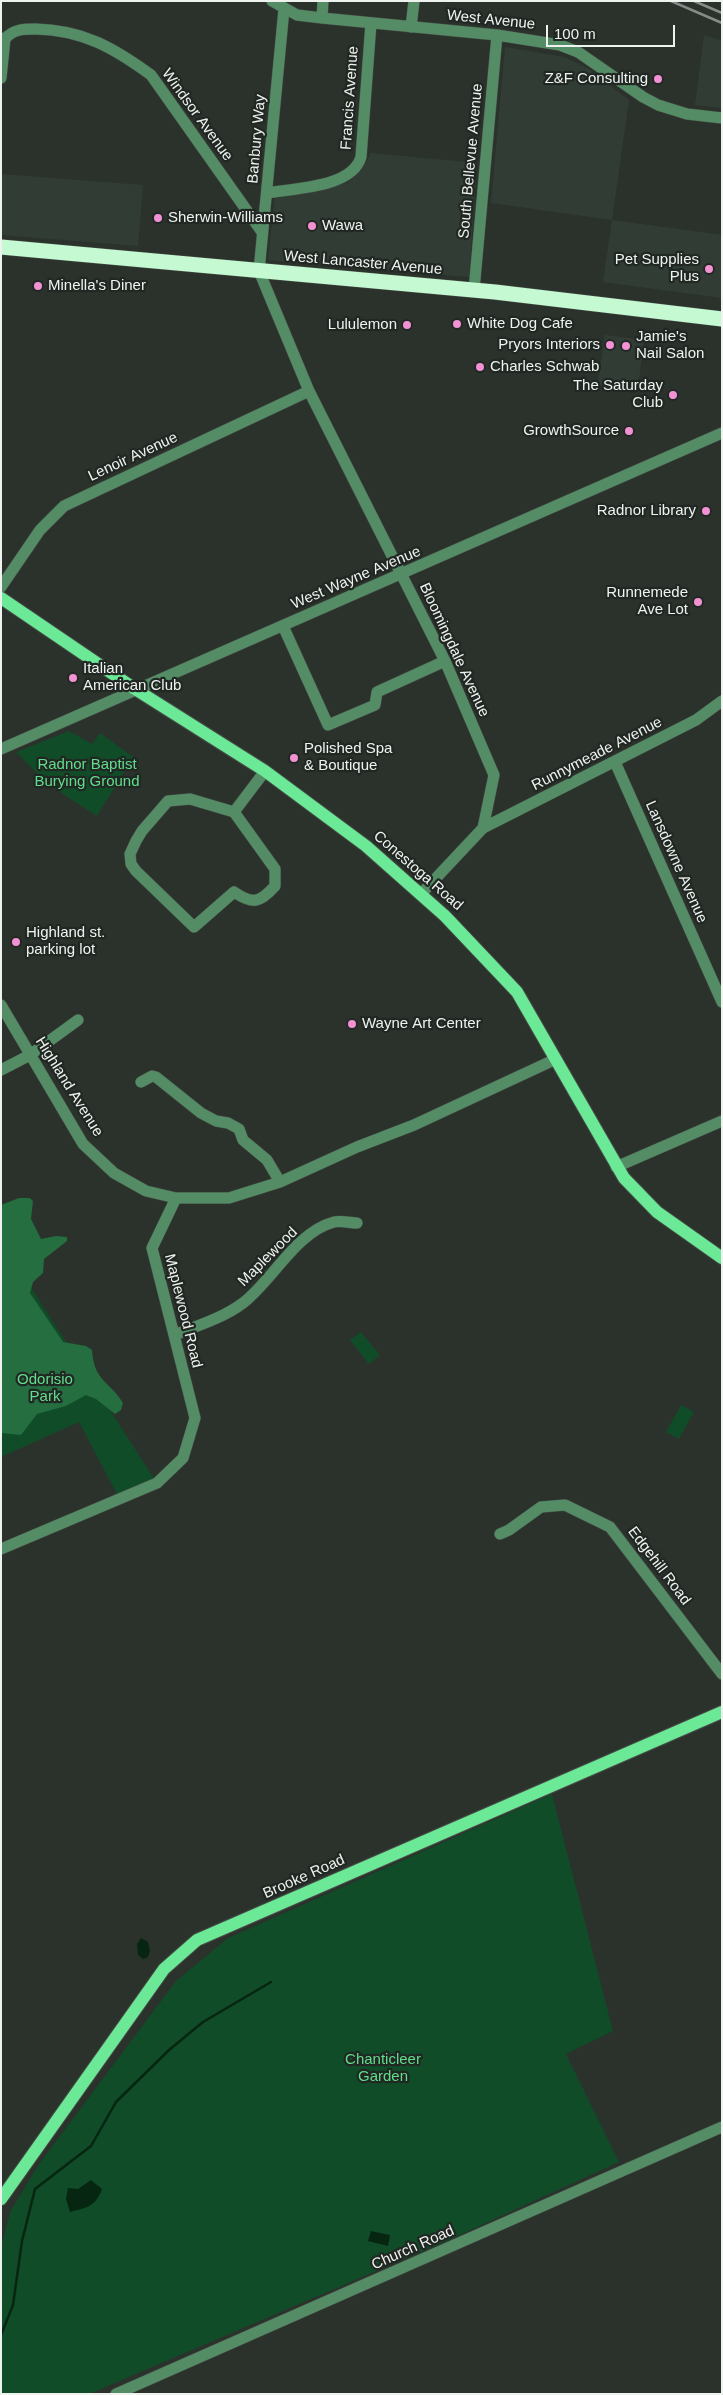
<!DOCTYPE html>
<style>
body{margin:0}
#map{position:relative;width:723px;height:2395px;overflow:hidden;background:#2b322c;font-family:Helvetica,sans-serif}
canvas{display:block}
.frame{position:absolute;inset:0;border:2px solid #eff3f0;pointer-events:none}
.scale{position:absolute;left:546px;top:25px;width:129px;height:22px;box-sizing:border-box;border:2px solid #eff3f0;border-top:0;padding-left:6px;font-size:15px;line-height:18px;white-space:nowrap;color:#eff3f0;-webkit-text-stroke:4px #212823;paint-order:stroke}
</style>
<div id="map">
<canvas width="723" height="2395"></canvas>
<div class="frame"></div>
<div class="scale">100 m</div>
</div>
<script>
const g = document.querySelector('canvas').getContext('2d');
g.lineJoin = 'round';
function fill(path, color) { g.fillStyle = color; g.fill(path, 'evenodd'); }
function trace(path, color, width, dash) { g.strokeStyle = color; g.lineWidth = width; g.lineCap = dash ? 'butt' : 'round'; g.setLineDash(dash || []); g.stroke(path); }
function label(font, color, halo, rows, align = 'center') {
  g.font = font + ' Helvetica,sans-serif'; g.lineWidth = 4.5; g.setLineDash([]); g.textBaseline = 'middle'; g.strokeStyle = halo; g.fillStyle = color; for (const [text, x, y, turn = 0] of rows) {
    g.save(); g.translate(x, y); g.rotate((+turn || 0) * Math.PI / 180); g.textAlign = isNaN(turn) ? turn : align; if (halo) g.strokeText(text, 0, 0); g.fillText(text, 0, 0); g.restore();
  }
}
fill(new Path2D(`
 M704 35 722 41V108L695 105Z
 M505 47 564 57 589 69 629 100 612 220 722 235V298L603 282 612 220 491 203Z
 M371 153 477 163 469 277 268 260 275 195 347 183 363 168Z
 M1 174 143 185 138 246 1 235Z
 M605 335 644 340 638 387 608 392 598 384Z`), '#313d34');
fill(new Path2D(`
 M69 731 92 744 100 733 133 757 97 816 49 785 16 752Z
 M1 1241 157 1483 120 1500 79 1422 1 1457Z
 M361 1332 380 1355 369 1364 350 1340Z
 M681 1405 694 1412 679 1439 666 1432Z
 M552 1794 613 2031 566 2054 619 2162 451 2239 89 2394H1V2248L10 2212 39 2164 176 1981 228 1938Z`), '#104c28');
fill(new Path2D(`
 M19 1198H30L33 1201 31 1219 41 1239 56 1236 67 1237V1241L44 1259 43 1273 33 1282 30 1293 63 1342 86 1346 92 1350C94 1382 110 1381 123 1403L121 1410 115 1414 96 1399 86 1395 66 1406 37 1414 21 1435 1 1433V1205Z`), '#246e40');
fill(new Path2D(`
 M141 1938 148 1942 150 1951 148 1957 143 1959 138 1955 137 1944Z
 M91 2180 102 2189C96 2206 87 2208 70 2212L66 2199 68 2188 78 2189Z
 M371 2231 390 2235 388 2246 368 2241Z`), '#072612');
trace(new Path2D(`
 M1 2335 13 2305 22 2241 35 2189 91 2146 116 2102 169 2050 203 2022 271 1982`), '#072612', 2.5);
const minor = new Path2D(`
 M272 1 297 15 322 18 497 35 560 45 578 52 643 97 658 105 687 114 722 118
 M284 9 259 271 309 391 445 661 494 775 483 828 421 894
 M322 18 323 1
 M411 27 414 1
 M1 38 5 39C13 29 24 29 36 29 83 30 114 48 151 75L262 232
 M1 78 5 39
 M267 193C294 188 352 188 361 157L371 23
 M474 290 497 35
 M1 587 40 530 64 506 309 391
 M283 626 328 725 375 705 377 692 445 661
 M1 749 722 433
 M615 762 722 1002
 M234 812 275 869V886C259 904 252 904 234 892L194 927 136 871 131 864 130 854 136 841 142 831 168 801 190 799 234 812 265 771
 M483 828 696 720 722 701
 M1 1005 83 1144 114 1173 146 1191 176 1198
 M1 1070 30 1055 78 1020
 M141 1082 152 1076 156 1077 201 1113 216 1121 228 1123 239 1129 243 1140 267 1160 280 1182
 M616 1167 722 1121
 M174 1335C197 1326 223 1318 243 1303 273 1280 296 1232 334 1222 341 1220 350 1223 357 1223
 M500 1534 509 1530 541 1507 565 1505 610 1527 722 1674
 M1 1549 157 1483 183 1458 195 1418 152 1248 176 1198H229L280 1182 357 1147 414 1125 556 1059
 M116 2394 722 2127`);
const major = new Path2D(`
 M1 598 135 689 265 771 366 846 445 916 517 992 624 1178 657 1212 722 1258
 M1 2199 164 1969 197 1940 722 1712`);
const highway = new Path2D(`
 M1 247 495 292 722 319`);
trace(minor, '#464d47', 12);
trace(major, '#464d47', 14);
trace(highway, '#464d47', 16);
trace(minor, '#548c65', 11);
trace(major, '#6ce997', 12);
trace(highway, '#c4f9d2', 15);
trace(new Path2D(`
 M671 1 722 23
 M694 1 722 13`), '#858b86', 2.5);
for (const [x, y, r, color] of [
 [658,79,5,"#f391d5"],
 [158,218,5,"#f391d5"],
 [312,226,5,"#f391d5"],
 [709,269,5,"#f391d5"],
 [38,286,5,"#f391d5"],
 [457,324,5,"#f391d5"],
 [407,325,5,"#f391d5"],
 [610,345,5,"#f391d5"],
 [626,346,5,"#f391d5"],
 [480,367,5,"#f391d5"],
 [673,395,5,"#f391d5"],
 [629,431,5,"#f391d5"],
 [706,511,5,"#f391d5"],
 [698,602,5,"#f391d5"],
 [73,678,5,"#f391d5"],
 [294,758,5,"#f391d5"],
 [16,942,5,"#f391d5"],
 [352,1024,5,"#f391d5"]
]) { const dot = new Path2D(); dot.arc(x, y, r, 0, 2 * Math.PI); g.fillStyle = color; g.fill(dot); trace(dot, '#212823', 2); }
label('15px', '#eff3f0', '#212823', [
 ["West Avenue",491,20,6],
 ["Francis Avenue",350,98,-86],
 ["Windsor Avenue",197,115,54],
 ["Banbury Way",257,139,-85],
 ["South Bellevue Avenue",471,161,-85],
 ["West Lancaster Avenue",363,263,5],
 ["Lenoir Avenue",133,457,-25],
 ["West Wayne Avenue",356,578,-23],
 ["Bloomingdale Avenue",454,650,65],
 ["Runnymeade Avenue",597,754,-27],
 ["Lansdowne Avenue",676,862,66],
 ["Conestoga Road",418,871,41],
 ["Highland Avenue",69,1087,58],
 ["Maplewood",268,1257,-45],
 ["Maplewood Road",183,1311,76],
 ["Edgehill Road",659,1566,53],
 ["Brooke Road",304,1877,-24],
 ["Church Road",413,2248,-24]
]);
label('15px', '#eff3f0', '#212823', [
 ["Z&F Consulting",648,79,"right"],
 ["Sherwin-Williams",168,218],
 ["Wawa",322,226],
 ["Pet Supplies",699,260,"right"],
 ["Plus",699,277,"right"],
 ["Minella's Diner",48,286],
 ["White Dog Cafe",467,324],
 ["Lululemon",397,325,"right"],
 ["Jamie's",636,337],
 ["Nail Salon",636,354],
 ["Pryors Interiors",600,345,"right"],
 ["Charles Schwab",490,367],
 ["The Saturday",663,386,"right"],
 ["Club",663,403,"right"],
 ["GrowthSource",619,431,"right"],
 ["Radnor Library",696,511,"right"],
 ["Runnemede",688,593,"right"],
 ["Ave Lot",688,610,"right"],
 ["Italian",83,669],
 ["American Club",83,686],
 ["Polished Spa",304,749],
 ["& Boutique",304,766],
 ["Highland st.",26,933],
 ["parking lot",26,950],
 ["Wayne Art Center",362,1024]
], 'left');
label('15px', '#61dd8c', '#212823', [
 ["Radnor Baptist",87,765],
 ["Burying Ground",87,782],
 ["Odorisio",45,1380],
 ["Park",45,1397],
 ["Chanticleer",383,2060],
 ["Garden",383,2077]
]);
</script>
